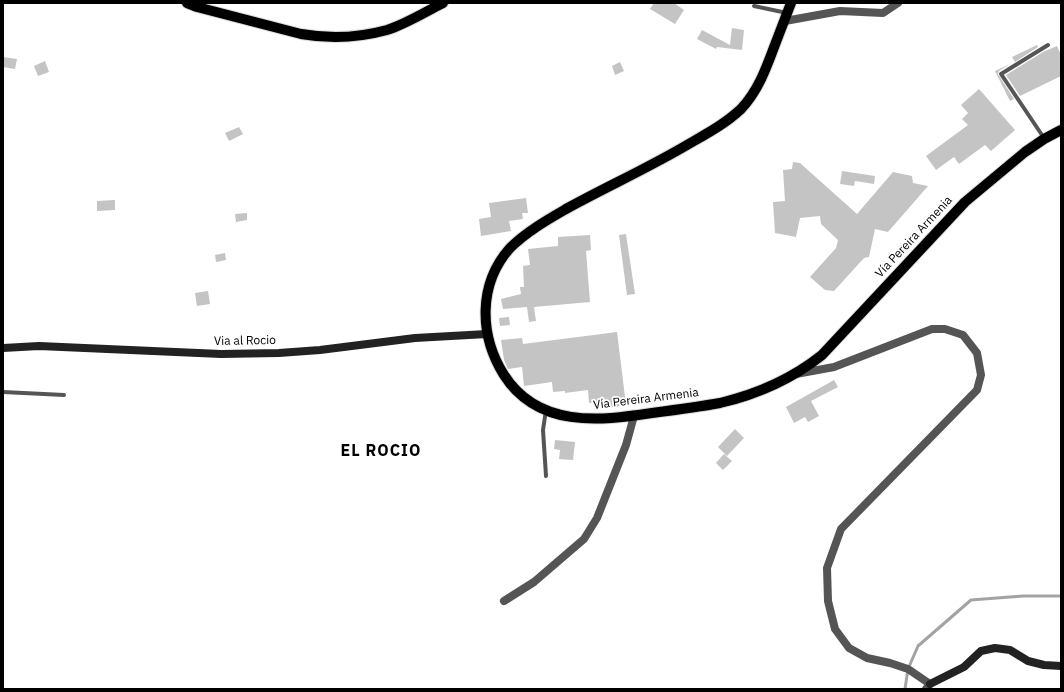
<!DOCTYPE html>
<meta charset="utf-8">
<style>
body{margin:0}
#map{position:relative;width:1064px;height:692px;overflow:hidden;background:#fff;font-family:"IBM Plex Sans",sans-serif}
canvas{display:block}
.frame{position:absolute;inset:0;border:4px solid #000;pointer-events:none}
</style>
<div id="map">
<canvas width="1064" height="692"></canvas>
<div class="frame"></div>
</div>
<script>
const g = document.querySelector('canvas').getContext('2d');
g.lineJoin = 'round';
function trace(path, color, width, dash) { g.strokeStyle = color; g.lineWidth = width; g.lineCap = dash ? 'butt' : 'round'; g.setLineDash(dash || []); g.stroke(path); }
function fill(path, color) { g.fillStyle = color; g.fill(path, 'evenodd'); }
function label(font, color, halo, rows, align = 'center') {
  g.font = font + ' "IBM Plex Sans",sans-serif'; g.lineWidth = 3.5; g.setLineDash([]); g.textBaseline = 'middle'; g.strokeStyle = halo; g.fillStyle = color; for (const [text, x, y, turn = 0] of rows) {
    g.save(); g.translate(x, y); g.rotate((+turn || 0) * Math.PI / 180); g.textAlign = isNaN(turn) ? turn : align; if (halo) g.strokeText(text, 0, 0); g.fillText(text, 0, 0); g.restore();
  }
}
trace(new Path2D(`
 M905 689 908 669 918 646 971 600 1023 596H1061`), '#a3a3a3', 3);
fill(new Path2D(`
 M654 3H674L684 10 675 24 650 9Z
 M732 28 744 30 742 50 717 47 716 49 697 39 702 30 730 45Z
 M1037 45 1038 47 1015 62 1012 57Z
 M1057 46 1061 55V76L1020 96 1006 75 1043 52Z
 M3 57 17 59 15 69 3 67Z
 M45 61 49 72 38 76 34 66Z
 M620 62 624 71 615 75 612 66Z
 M1010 64 999 71 998 74 1014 99 1010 101 995 71Z
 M979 89 1015 130 991 151 985 145 959 164 954 157 936 170 926 156 968 125 962 119 968 113 961 105Z
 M239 127 243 134 229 141 225 133Z
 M793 162 800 163 857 214 893 172 912 176 913 183 928 186 888 232 875 229 869 257 864 258 834 291 825 290 810 277 836 248 838 240 821 224 820 216 800 218 796 237 775 233 773 202 785 201 783 170 792 169Z
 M842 171 875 176 874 184 855 181 854 186 840 184Z
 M526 198 528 213H522L523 219 509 221 511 231 481 236 479 219 491 217 489 203Z
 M115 200V210L97 211V201Z
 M247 213V220L236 222 235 214Z
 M626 234 635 294 627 295 619 235Z
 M590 235 591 250 586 251 590 302 534 307 536 321 529 322 527 307 503 309 501 299 521 294 520 287H524L523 266 530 265 528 249 558 246V237Z
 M225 253 226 260 216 262 215 255Z
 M208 291 210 304 197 306 195 293Z
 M509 317 510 325 500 326 499 318Z
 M617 332 626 405 605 408V401L589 403 588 390 565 393V391L553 392 552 382 524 386 522 367 508 369 504 360 501 340 522 338 523 344Z
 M834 380 838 387 811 401 819 416 808 422 805 417 794 423 786 407Z
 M735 429 744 438 727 456 718 447Z
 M555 440 575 442 573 460 559 459 560 450 554 449Z
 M724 454 732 461 723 470 716 463Z`), '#c4c4c4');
const primary = new Path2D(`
 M187 3 197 7 301 34C330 39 358 38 387 30 406 24 425 12 443 3
 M791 3C786 16 781 29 776 42 767 66 759 90 741 109 725 124 706 134 687 145 648 168 606 187 566 209 547 220 526 232 510 248 478 284 479 335 504 375 538 428 599 421 652 413 675 410 698 407 720 403 758 394 792 379 822 355L965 202 1025 152 1044 139 1061 130`);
trace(primary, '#dbdbdb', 12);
trace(new Path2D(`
 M754 6 787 13
 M1044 138 1001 74 1048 45
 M3 392 64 395
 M546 410 543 430 546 476`), '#555', 4);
trace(new Path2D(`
 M785 21 840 11 883 13 898 3
 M796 374 834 367 932 329H945L963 335 977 353 981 375 977 390 841 529 827 568 828 601 835 629 849 648 867 658 890 663 908 669 930 684 926 689
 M504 601 534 582 584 539 597 518 626 445 634 416`), '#555', 8);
trace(new Path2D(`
 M3 348 39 346 221 354 279 353 320 350 415 338 487 334
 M930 684 964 667 981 651 995 648 1010 650 1028 661 1044 665 1061 666`), '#222', 8);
trace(primary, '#000', 10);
label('12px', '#000', '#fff', [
 ["Vía Pereira Armenia",914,237,-47],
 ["Via al Rocio",245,341,-1],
 ["Vía Pereira Armenia",646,399,-7]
]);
g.letterSpacing = '1px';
label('bold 16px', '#000', '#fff', [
 ["EL ROCIO",381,451]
]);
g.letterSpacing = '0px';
</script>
